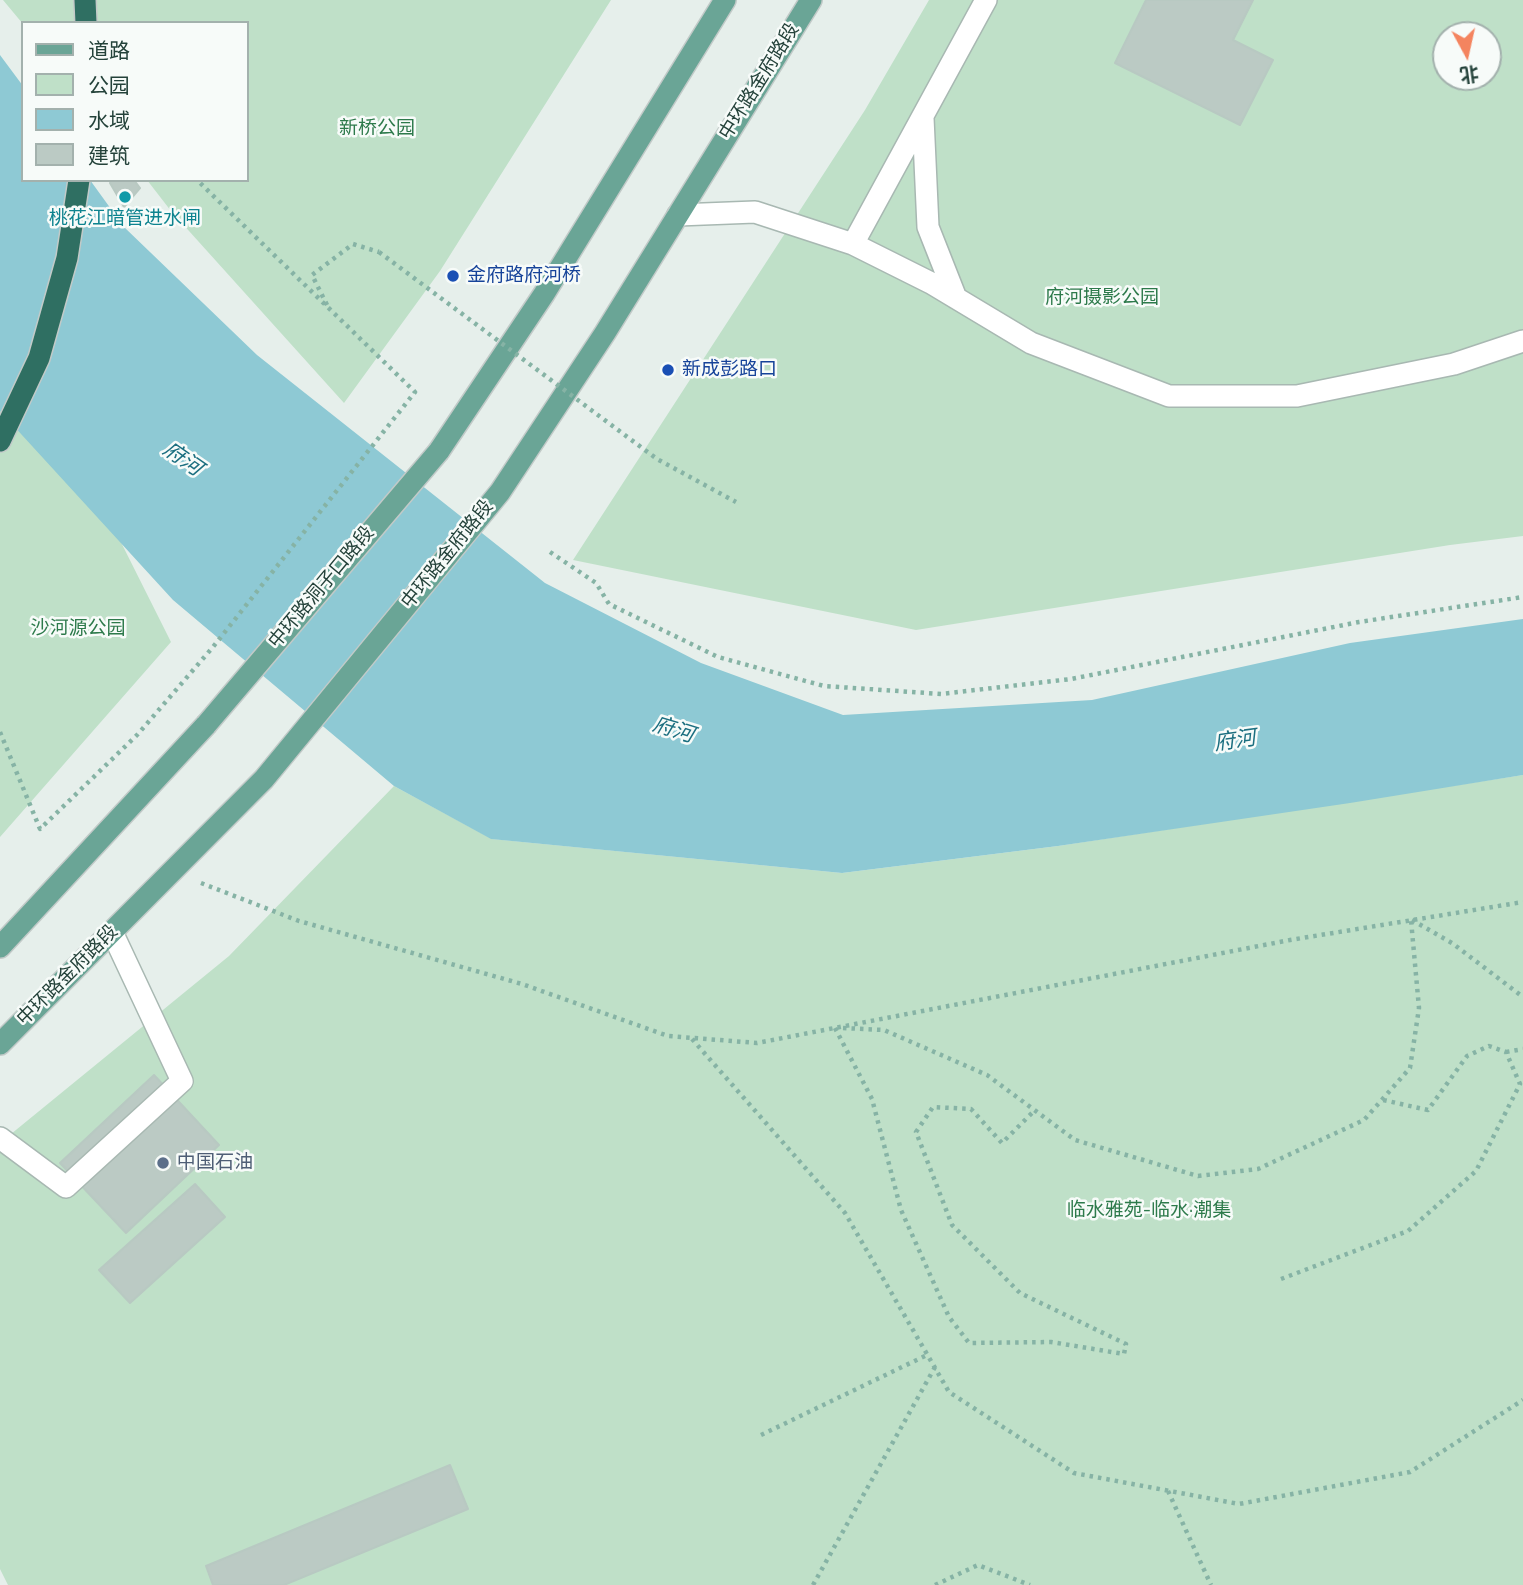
<!DOCTYPE html>
<meta charset="utf-8">
<style>
body{margin:0}
#map{position:relative;width:1523px;height:1585px;overflow:hidden;background:#e6efeb;font-family:"Titillium Web","Noto Sans SC",sans-serif}
canvas{display:block}
.legend{position:absolute;left:21px;top:21px;width:228px;height:161px;box-sizing:border-box;background:#f7fbf9;border:2px solid #a3b1ad;margin:0;padding:9px 12px;list-style:none;font-size:21px;color:#24423a}
.legend li{display:flex;align-items:center;gap:14px;height:35px}
.legend b{width:35px;border:2px solid #a3b1ad}
.north{position:absolute;left:1432px;top:21px;width:70px;height:70px;box-sizing:border-box;background:#f7fbf9;border:2px solid #a3b1ad;border-radius:50%;rotate:172deg;font-size:19px;font-weight:700;line-height:28px;text-align:center;color:#24423a}
.north::after{content:'';display:block;margin:auto;width:24px;height:32px;background:#f4845f;clip-path:polygon(50% 0,100% 100%,50% 72%,0 100%)}
</style>
<div id="map">
<canvas width="1523" height="1585"></canvas>
<ul class="legend">
<li><b style="height:9px;background:#6aa596"></b>道路</li>
<li><b style="height:19px;background:#bfe0c8"></b>公园</li>
<li><b style="height:19px;background:#8ec9d4"></b>水域</li>
<li><b style="height:19px;background:#bbcac4"></b>建筑</li>
</ul>
<div class="north">北</div>
</div>
<script>
const g = document.querySelector('canvas').getContext('2d');
g.lineJoin = 'round';
function fill(path, color) { g.fillStyle = color; g.fill(path, 'evenodd'); }
function trace(path, color, width, dash) { g.strokeStyle = color; g.lineWidth = width; g.lineCap = dash ? 'butt' : 'round'; g.setLineDash(dash || []); g.stroke(path); }
function label(font, color, halo, rows, align = 'center') {
  g.font = font + ' "Titillium Web","Noto Sans SC",sans-serif'; g.lineWidth = 5; g.setLineDash([]); g.textBaseline = 'middle'; g.strokeStyle = halo; g.fillStyle = color; for (const [text, x, y, turn = 0] of rows) {
    g.save(); g.translate(x, y); g.rotate((+turn || 0) * Math.PI / 180); g.textAlign = isNaN(turn) ? turn : align; if (halo) g.strokeText(text, 0, 0); g.fillText(text, 0, 0); g.restore();
  }
}
fill(new Path2D(`
 M3 0H611L440 271 344 403 171 211 147 180H247V23L23 24Z
 M929 0H1523V536L1450 545 916 630 573 560 865 110ZM1446 35H1488V77H1446Z
 M0 301 171 642 0 837Z
 M1523 775V1585H8L0 1569V1143L229 956 394 786 492 839 842 873 1058 846Z`), '#bfe0c8');
fill(new Path2D(`
 M0 55 23 86V180H90L124 227 257 355 545 583 701 663 843 715 1092 700 1350 643 1523 619V775L1350 803 1058 846 842 873 491 839 394 786 173 600 0 411Z`), '#8ec9d4');
const building = new Path2D(`
 M1146 0H1253L1233 40 1273 60 1240 125 1115 63Z
 M111 180H134L140 188 124 207 110 183Z
 M154 1075 219 1145 126 1233 60 1163Z
 M195 1184 225 1217 130 1303 99 1270Z
 M450 1465 468 1509 284 1585H213L206 1566Z`);
fill(building, '#bbcac4');
trace(building, '#b8c9c2', 2);
const minor = new Path2D(`
 M923 118 928 227 956 298
 M678 215 755 212 853 244 931 283 1031 343 1169 396H1297L1454 364 1523 341
 M853 244 986 0
 M0 1138 66 1187 182 1081 112 932`);
const major = new Path2D(`
 M439 451 544 294 725 0
 M0 947 206 725
 M0 1044 264 779 500 492 605 333 811 0`);
const highway = new Path2D(`
 M85 0 86 23
 M0 441 39 358 67 258 79 180`);
trace(minor, '#a8b8b2', 24);
trace(major, '#c2cac8', 24);
trace(highway, '#c2cac8', 24);
trace(new Path2D(`
 M327 305 312 275 353 244 379 252
 M550 552 596 583 609 604 718 657 824 686 941 694 1071 679 1359 622 1523 597
 M0 732 40 829 138 734 213 647 415 392 197 180
 M201 883 299 921 522 984 668 1036 757 1043 1290 940 1523 902
 M1412 920 1452 943 1523 997
 M835 1028 872 1099 901 1210 949 1317 969 1343 1051 1342 1124 1354 1126 1344 1020 1293 952 1225 916 1132 933 1107 971 1109 1002 1143 1034 1111
 M843 1028 884 1030 987 1075 1075 1140 1198 1176 1258 1169 1364 1120 1410 1068 1419 1008 1411 920
 M692 1039 845 1213 949 1392 1074 1473 1239 1504 1410 1472 1523 1400
 M1506 1052 1523 1049
 M1281 1279 1408 1231 1476 1171 1520 1084 1506 1052 1489 1046 1467 1056 1428 1110 1383 1100
 M761 1435 927 1355
 M1168 1491 1211 1585
 M813 1585 935 1367
 M935 1585 978 1565 1030 1585`), '#86b3a5', 4.5, [3.5, 5]);
trace(minor, '#fff', 21);
trace(major, '#6aa596', 21);
trace(highway, '#2f6f62', 21);
const majorBridge = new Path2D(`
 M206 725 439 451`);
trace(majorBridge, '#c2cac8', 24, []);
trace(new Path2D(`
 M379 252 657 459 736 502`), '#86b3a5', 4.5, [3.5, 5]);
trace(majorBridge, '#6aa596', 21);
for (const [x, y, r, color] of [
 [125,197,7,"#0f9aa8"],
 [453,276,7,"#1a4fb4"],
 [668,370,7,"#1a4fb4"],
 [163,1163,7,"#5c6f8a"]
]) { const dot = new Path2D(); dot.arc(x, y, r, 0, 2 * Math.PI); g.fillStyle = color; g.fill(dot); trace(dot, '#f7fbf9', 2.5); }
label('19px', '#24423a', '#f7fbf9', [
 ["中环路金府路段",760,82,-58],
 ["中环路金府路段",448,555,-51],
 ["中环路洞子口路段",322,588,-50],
 ["中环路金府路段",68,976,-45]
]);
label('19px', '#2d7a4b', '#f7fbf9', [
 ["新桥公园",377,129],
 ["府河摄影公园",1102,298],
 ["沙河源公园",78,629],
 ["临水雅苑-临水·潮集",1149,1211]
]);
label('19px', '#0d838f', '#f7fbf9', [
 ["桃花江暗管进水闸",125,219]
]);
label('19px', '#164399', '#f7fbf9', [
 ["金府路府河桥",467,276],
 ["新成彭路口",682,370]
], 'left');
label('19px', '#4e5e75', '#f7fbf9', [
 ["中国石油",177,1163]
], 'left');
label('italic 21px', '#1c6f80', '#f7fbf9', [
 ["府河",182,460,35],
 ["府河",673,731,17],
 ["府河",1235,742,-8]
]);
</script>
